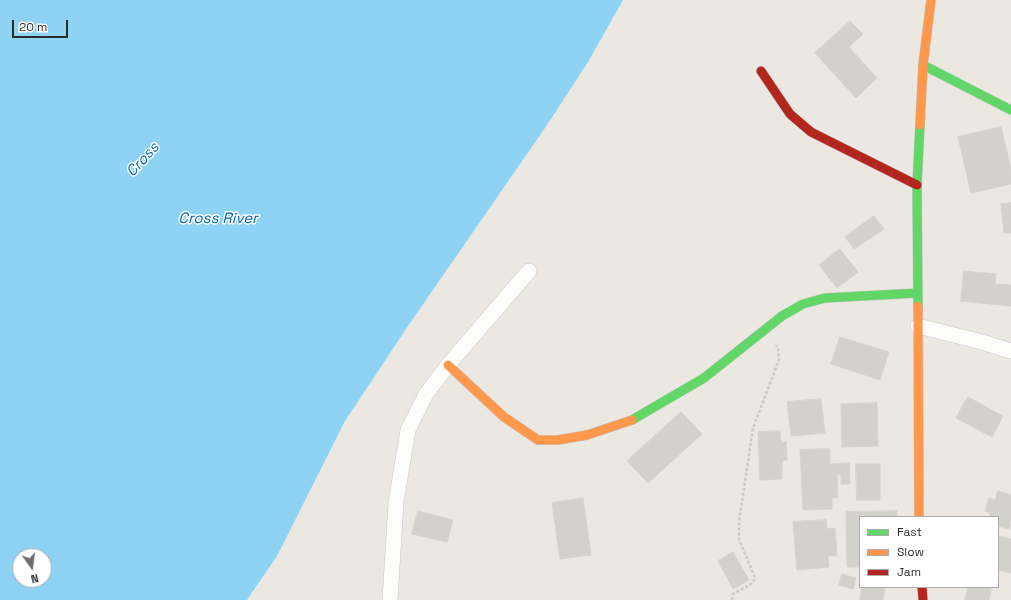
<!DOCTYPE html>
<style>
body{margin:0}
#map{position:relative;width:1011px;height:600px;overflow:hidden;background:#ebe8e1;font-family:"Space Grotesk",sans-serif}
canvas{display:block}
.legend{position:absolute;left:859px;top:516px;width:140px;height:72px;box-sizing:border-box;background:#fff;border:1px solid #ababab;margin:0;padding:5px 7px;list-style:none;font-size:12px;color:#2c2c2c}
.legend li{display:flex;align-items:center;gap:8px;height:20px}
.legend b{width:20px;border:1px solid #ababab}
.north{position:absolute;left:12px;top:548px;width:40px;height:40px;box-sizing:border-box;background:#fff;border:1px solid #ababab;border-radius:50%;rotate:166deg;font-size:11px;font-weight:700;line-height:16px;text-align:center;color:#2c2c2c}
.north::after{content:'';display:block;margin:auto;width:14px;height:18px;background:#6f6e6b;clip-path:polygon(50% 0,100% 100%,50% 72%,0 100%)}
.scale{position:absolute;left:12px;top:20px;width:56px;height:18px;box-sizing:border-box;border:2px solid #2c2c2c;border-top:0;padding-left:5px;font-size:12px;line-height:14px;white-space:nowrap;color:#2c2c2c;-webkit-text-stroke:3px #fff;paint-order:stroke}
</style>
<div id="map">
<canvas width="1011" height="600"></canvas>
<ul class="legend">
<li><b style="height:5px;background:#63d668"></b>Fast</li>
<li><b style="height:5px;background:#ff974d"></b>Slow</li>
<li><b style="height:5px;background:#b3261e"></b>Jam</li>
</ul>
<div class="north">N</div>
<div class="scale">20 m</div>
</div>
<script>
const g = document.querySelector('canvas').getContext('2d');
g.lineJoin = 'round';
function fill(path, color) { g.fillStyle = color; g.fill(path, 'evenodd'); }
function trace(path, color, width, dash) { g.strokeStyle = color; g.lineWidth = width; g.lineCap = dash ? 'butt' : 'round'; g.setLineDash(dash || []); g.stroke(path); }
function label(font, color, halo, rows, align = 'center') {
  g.font = font + ' "Space Grotesk",sans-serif'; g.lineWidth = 3; g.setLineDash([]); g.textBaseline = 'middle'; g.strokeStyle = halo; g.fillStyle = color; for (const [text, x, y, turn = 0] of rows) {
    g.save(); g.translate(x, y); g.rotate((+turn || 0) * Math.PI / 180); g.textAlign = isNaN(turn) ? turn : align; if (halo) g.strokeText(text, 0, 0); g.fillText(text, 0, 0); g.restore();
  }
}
fill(new Path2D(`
 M0 0H623L588 62 547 125 408 326 345 421 277 556 247 600H0ZM20 556H44V580H20Z`), '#8ed3f4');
const building = new Path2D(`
 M850 21 863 34 849 47 877 78 856 98 815 53Z
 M1001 127 1011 169V184L971 193 958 137Z
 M1011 203V233H1004L1001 204Z
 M874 216 884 229 854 249 845 237Z
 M840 249 858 272 837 288 819 265Z
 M964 271 996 274 995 284 1011 285V306L961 301Z
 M840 337 889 352 880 380 831 364Z
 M968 397 1003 416 992 437 956 418Z
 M821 399 825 433 791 436 787 402Z
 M877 403 878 446 842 447 841 404Z
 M681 412 702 434 648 483 627 461Z
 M780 431 781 443 786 442 787 460 782 461V479L760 480 758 432Z
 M830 449V464L849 463 850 484H841V474L837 475 838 498H832V509L803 510 800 450Z
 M856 464H880V500H857Z
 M998 491 1011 495V523L1009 529 998 526V517H989L990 513 985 511 989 498 995 500Z
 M583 498 591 555 560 559 552 503Z
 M418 511 453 520 447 542 412 534Z
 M897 511V517H860V567H847L846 512Z
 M826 520 827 529 835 528 837 556H828L829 567 797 570 793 522Z
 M998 536 1011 539V573L998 570Z
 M733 552 749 580 733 589 718 561Z
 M842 574 856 578 853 589 839 585Z
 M862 587H885L883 600H860Z
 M968 587H992L989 600H965Z`);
fill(building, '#d3d1cc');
trace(building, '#d6d3cd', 1);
const street = new Path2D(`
 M918 326 982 342 1011 351
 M390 600 396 502 408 430 426 394 448 365 529 271`);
const fast = new Path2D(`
 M923 65 1011 110
 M918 306 917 185 920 125
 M632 420 704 378 782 316 803 304 825 298 918 293`);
const slow = new Path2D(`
 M920 125 923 65 931 0
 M918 306 919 517
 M448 365 504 417 538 440H558L587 435 632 420`);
const jam = new Path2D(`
 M761 71 790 114 811 132 917 185
 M922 587 923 600`);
trace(street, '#c8c7c7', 16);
trace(fast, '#c8c7c7', 10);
trace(slow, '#c8c7c7', 10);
trace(jam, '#c8c7c7', 10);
trace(new Path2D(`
 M732 600 733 594 753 583 755 578 739 539V522L753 428 779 360 778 348 776 345`), '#cacac9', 2.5, [3, 2]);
trace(street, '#fcfcfa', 15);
trace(fast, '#63d668', 9);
trace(slow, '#ff974d', 9);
trace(jam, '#b3261e', 9);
label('italic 15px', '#0066ad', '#fff', [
 ["Cross",143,160,-48],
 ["Cross River",218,219]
]);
</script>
